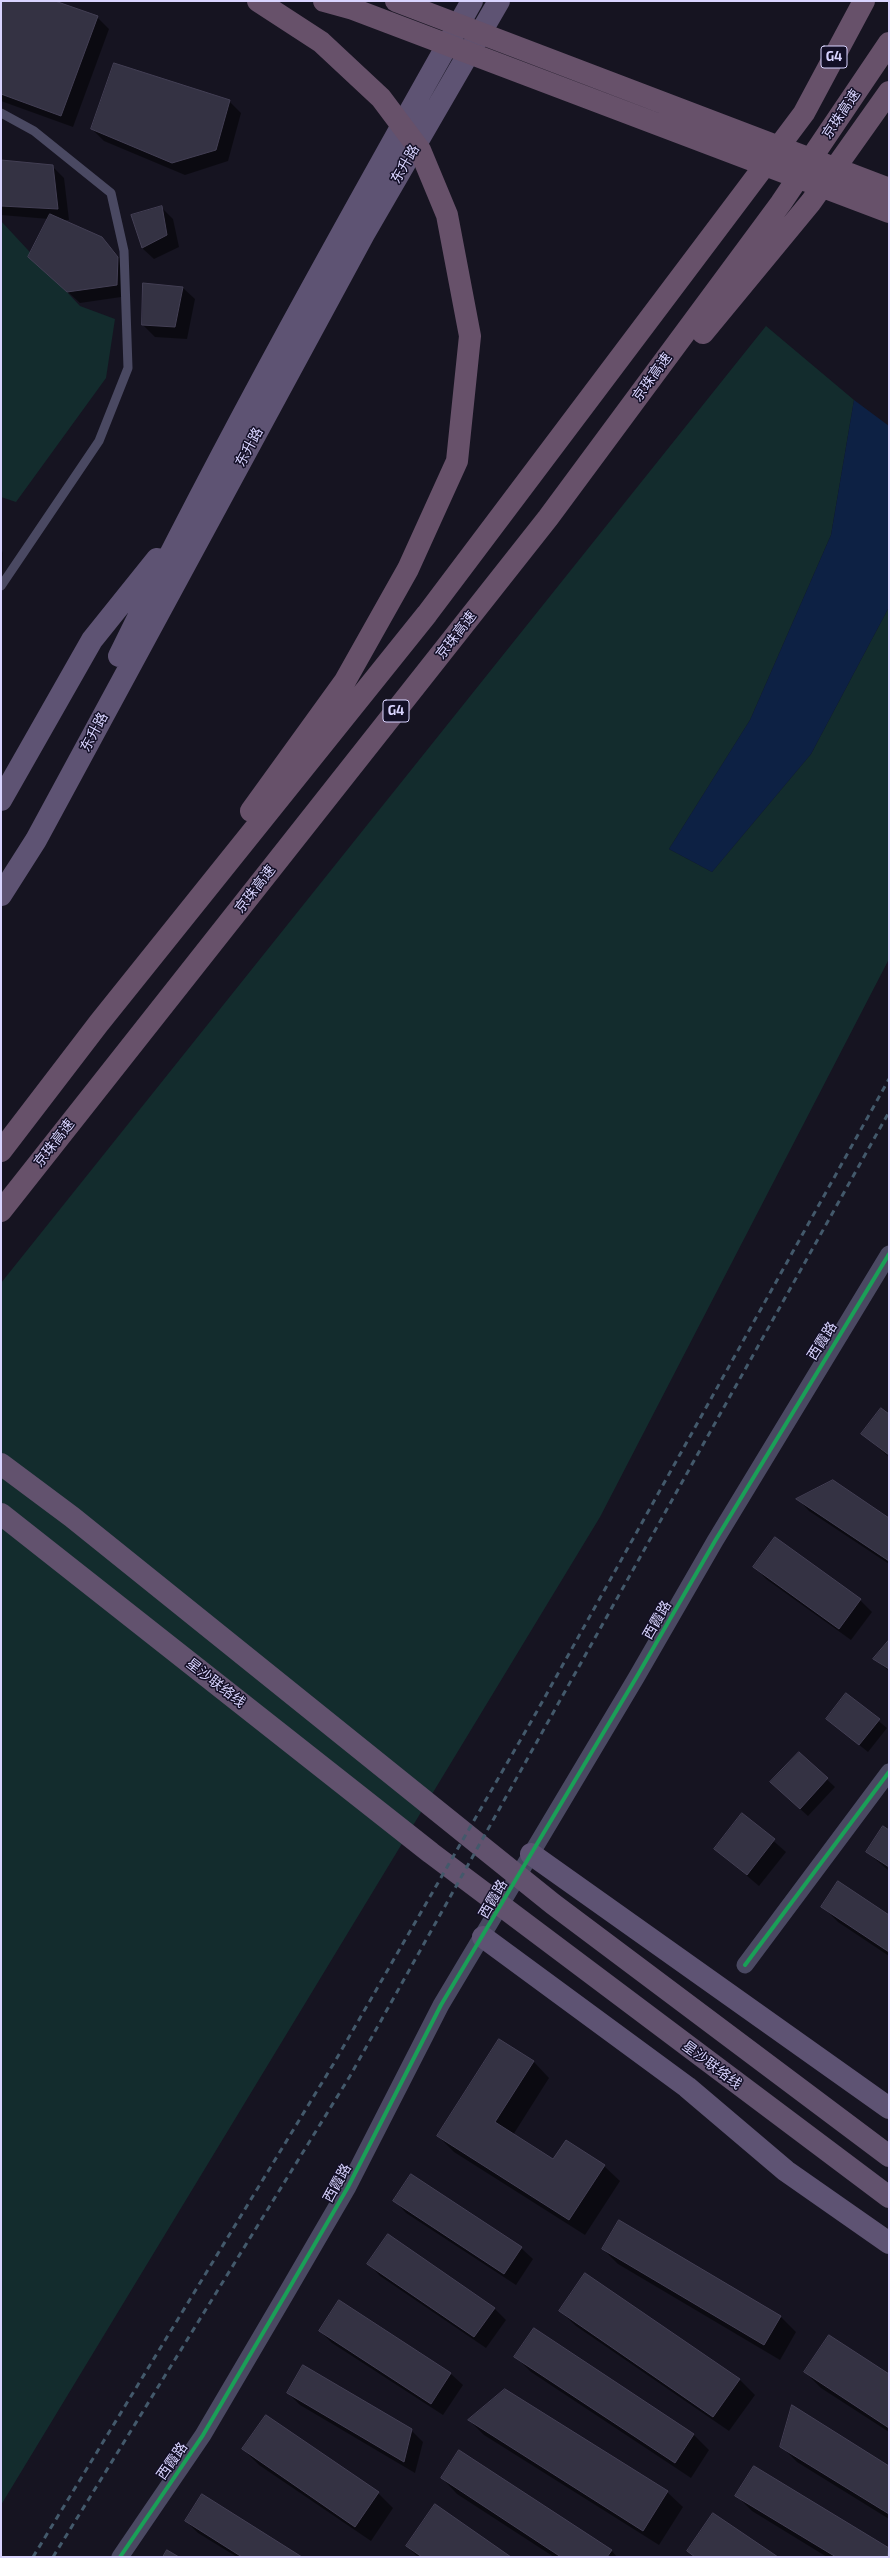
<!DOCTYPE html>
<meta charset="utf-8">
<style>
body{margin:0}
#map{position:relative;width:890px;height:2558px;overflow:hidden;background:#161421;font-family:"Exo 2",sans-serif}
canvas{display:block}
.frame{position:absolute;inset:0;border:2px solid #d9d4ff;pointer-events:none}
</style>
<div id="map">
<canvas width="890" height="2558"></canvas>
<div class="frame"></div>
</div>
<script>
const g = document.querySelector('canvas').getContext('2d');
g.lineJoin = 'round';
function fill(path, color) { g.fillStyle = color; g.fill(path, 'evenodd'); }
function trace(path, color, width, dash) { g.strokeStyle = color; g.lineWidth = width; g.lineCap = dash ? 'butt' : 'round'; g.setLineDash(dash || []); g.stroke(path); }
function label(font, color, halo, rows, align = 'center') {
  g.font = font + ' "Exo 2","Noto Sans SC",sans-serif'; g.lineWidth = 3; g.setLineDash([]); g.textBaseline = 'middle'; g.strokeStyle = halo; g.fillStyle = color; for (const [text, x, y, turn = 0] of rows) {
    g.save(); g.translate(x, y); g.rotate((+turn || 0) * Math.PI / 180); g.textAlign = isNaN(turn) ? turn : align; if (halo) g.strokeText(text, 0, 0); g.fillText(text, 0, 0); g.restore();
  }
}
fill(new Path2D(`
 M1 221 80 306 115 319 106 378 16 502 1 497Z
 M766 326 854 400 831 535 750 720 669 849 712 872 811 754 889 607V959L600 1517 1 2505V1283Z`), '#132c2d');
fill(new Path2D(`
 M854 400 889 426V607L811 754 712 872 669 849 750 720 831 535Z`), '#0d2144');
fill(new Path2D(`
 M1 1H52L97 17 109 29 73 127 1 101Z
 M229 101 241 113 228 161 185 175 104 141 92 129Z
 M1 161 52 166 64 178 69 220H62L101 238 114 251 129 269 128 296 80 303 29 257 49 219 1 215Z
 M161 207 173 219 179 247 154 259 142 248Z
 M144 284 183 288 195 299 187 339 155 337 143 325Z
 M1 548 3 553 1 613Z
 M889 1415V1457L862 1434Z
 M798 1499 889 1519V1564L809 1511Z
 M775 1539 860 1600 872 1612 851 1640 766 1579 755 1567Z
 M889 1641V1671L874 1659Z
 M846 1694 887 1728 868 1752 827 1719Z
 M799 1753 835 1787 808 1816 779 1790Z
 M743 1814 786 1852 759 1886 715 1849Z
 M889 1831V1871L867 1852Z
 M822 1906 889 1916V1956L838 1922Z
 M500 2040 534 2062 549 2078 513 2135 554 2161 604 2166 620 2181 585 2235 454 2152 438 2136Z
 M395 2201 521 2248 533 2259 516 2285 406 2213Z
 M603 2249 781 2317 796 2332 780 2360 618 2264Z
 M369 2264 494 2308 506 2320 486 2348 380 2276Z
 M340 2301 451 2374 463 2385 443 2415 332 2343 320 2331Z
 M560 2311 739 2379 755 2395 729 2431 576 2326Z
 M534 2329 694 2435 709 2450 691 2478 531 2372 516 2357Z
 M805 2372 889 2375V2432L821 2388Z
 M288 2393 411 2430 423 2442 415 2473 300 2405Z
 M469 2420 667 2492 683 2507 659 2545 484 2435Z
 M781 2446 889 2467V2519L797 2462Z
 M243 2449 378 2493 393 2508 371 2541 259 2465Z
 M754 2467 889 2549V2557H827L752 2511 736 2495Z
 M442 2478 611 2550 617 2557H554L457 2494Z
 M186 2521 301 2557H237L198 2533Z
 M407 2546 510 2557H418Z`), '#0007');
const building = new Path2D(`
 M1 1H55L98 16 61 116 1 94Z
 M114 63 230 100 216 150 172 163 91 129Z
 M1 160 53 165 58 209 1 206Z
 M162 206 167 235 142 248 131 215Z
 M50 214 102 237 118 257 117 285 67 292 28 257Z
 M143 283 183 287 175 327 142 325Z
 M881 1408 889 1414V1455L861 1434Z
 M833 1480 889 1518V1561L796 1499Z
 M775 1537 861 1599 839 1629 753 1567Z
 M889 1640V1669L873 1659Z
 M846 1693 880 1719 859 1745 826 1719Z
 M799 1752 828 1778 800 1809 770 1782Z
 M742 1813 775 1839 747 1875 714 1849Z
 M883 1826 889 1830V1867L866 1852Z
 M838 1881 889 1915V1952L821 1907Z
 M499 2039 534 2061 495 2122 553 2159 566 2140 605 2165 569 2220 437 2136Z
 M411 2174 522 2247 504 2274 393 2201Z
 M619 2220 781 2316 764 2345 602 2249Z
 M388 2234 495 2308 474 2337 367 2264Z
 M585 2273 740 2379 713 2417 559 2311Z
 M339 2300 451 2373 431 2404 319 2331Z
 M534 2328 694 2434 675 2463 514 2357Z
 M829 2335 889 2374V2428L804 2372Z
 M303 2365 412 2429 404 2462 287 2393Z
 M505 2389 668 2491 643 2531 468 2420Z
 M792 2405 889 2466V2514L780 2447Z
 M266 2415 379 2492 355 2527 242 2449Z
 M459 2450 612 2550 607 2557H561L441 2478Z
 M754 2466 889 2548 887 2557H836L735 2496Z
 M202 2494 302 2557H242L185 2521Z
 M435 2504 511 2557H422L406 2546Z
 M713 2513 778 2557H695L687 2551Z
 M167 2550 179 2557H163Z`);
fill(building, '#343243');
trace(building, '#433f54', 1);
trace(new Path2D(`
 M1 113 34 131 111 193 124 251 128 368 99 441 1 586`), '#4a4962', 9);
trace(new Path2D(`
 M745 1965 889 1772
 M120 2557 203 2435 287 2292 348 2187 441 2005 636 1678 715 1541 889 1254`), '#4a4962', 17);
trace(new Path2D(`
 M119 656C229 433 350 217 472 1
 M1 800 92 640 157 559
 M1 895 36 840 364 234 499 1
 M531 1854 889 2108
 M483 1937 687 2087 786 2171 889 2243`), '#5e5373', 22);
trace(new Path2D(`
 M1 1464 72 1517 553 1904 889 2156
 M1 1514 431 1853 889 2197`), '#62526e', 22);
trace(new Path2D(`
 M324 1 353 9 889 212
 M396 1 889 189
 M703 333 811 202 889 92
 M251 811 345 681 408 569 457 461 470 336 447 215 420 150 381 98 321 42 258 1
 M1 1151 99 1023 427 614 747 189 804 113 864 1
 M1 1211 548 518 781 203 889 43`), '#67516a', 22);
trace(new Path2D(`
 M33 2557 334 2063 536 1713 889 1079
 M53 2557 350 2076 889 1112`), '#43596b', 3, [6, 5]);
trace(new Path2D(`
 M745 1965 889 1772
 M120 2557 203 2435 287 2292 348 2187 441 2005 636 1678 715 1541 889 1254`), '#1a9f57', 4);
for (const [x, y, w] of [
 [834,57,26],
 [396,711,26]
]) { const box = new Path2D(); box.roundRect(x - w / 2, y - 11, w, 22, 3); g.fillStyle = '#130f26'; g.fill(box); trace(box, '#d9d4ff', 1); }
label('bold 13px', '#d9d4ff', null, [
 ["G4",834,57],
 ["G4",396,711]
]);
label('14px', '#d9d4ff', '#130f26', [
 ["京珠高速",841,114,-56],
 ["东升路",405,164,-60],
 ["京珠高速",652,377,-54],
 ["东升路",249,447,-62],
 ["京珠高速",456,635,-52],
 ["东升路",94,732,-62],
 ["京珠高速",255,889,-52],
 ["京珠高速",54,1143,-52],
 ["西霞路",822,1341,-58],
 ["西霞路",657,1620,-60],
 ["星沙联络线",216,1683,38],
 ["西霞路",493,1899,-60],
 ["星沙联络线",712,2065,37],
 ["西霞路",337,2183,-61],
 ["西霞路",172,2461,-55]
]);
</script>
